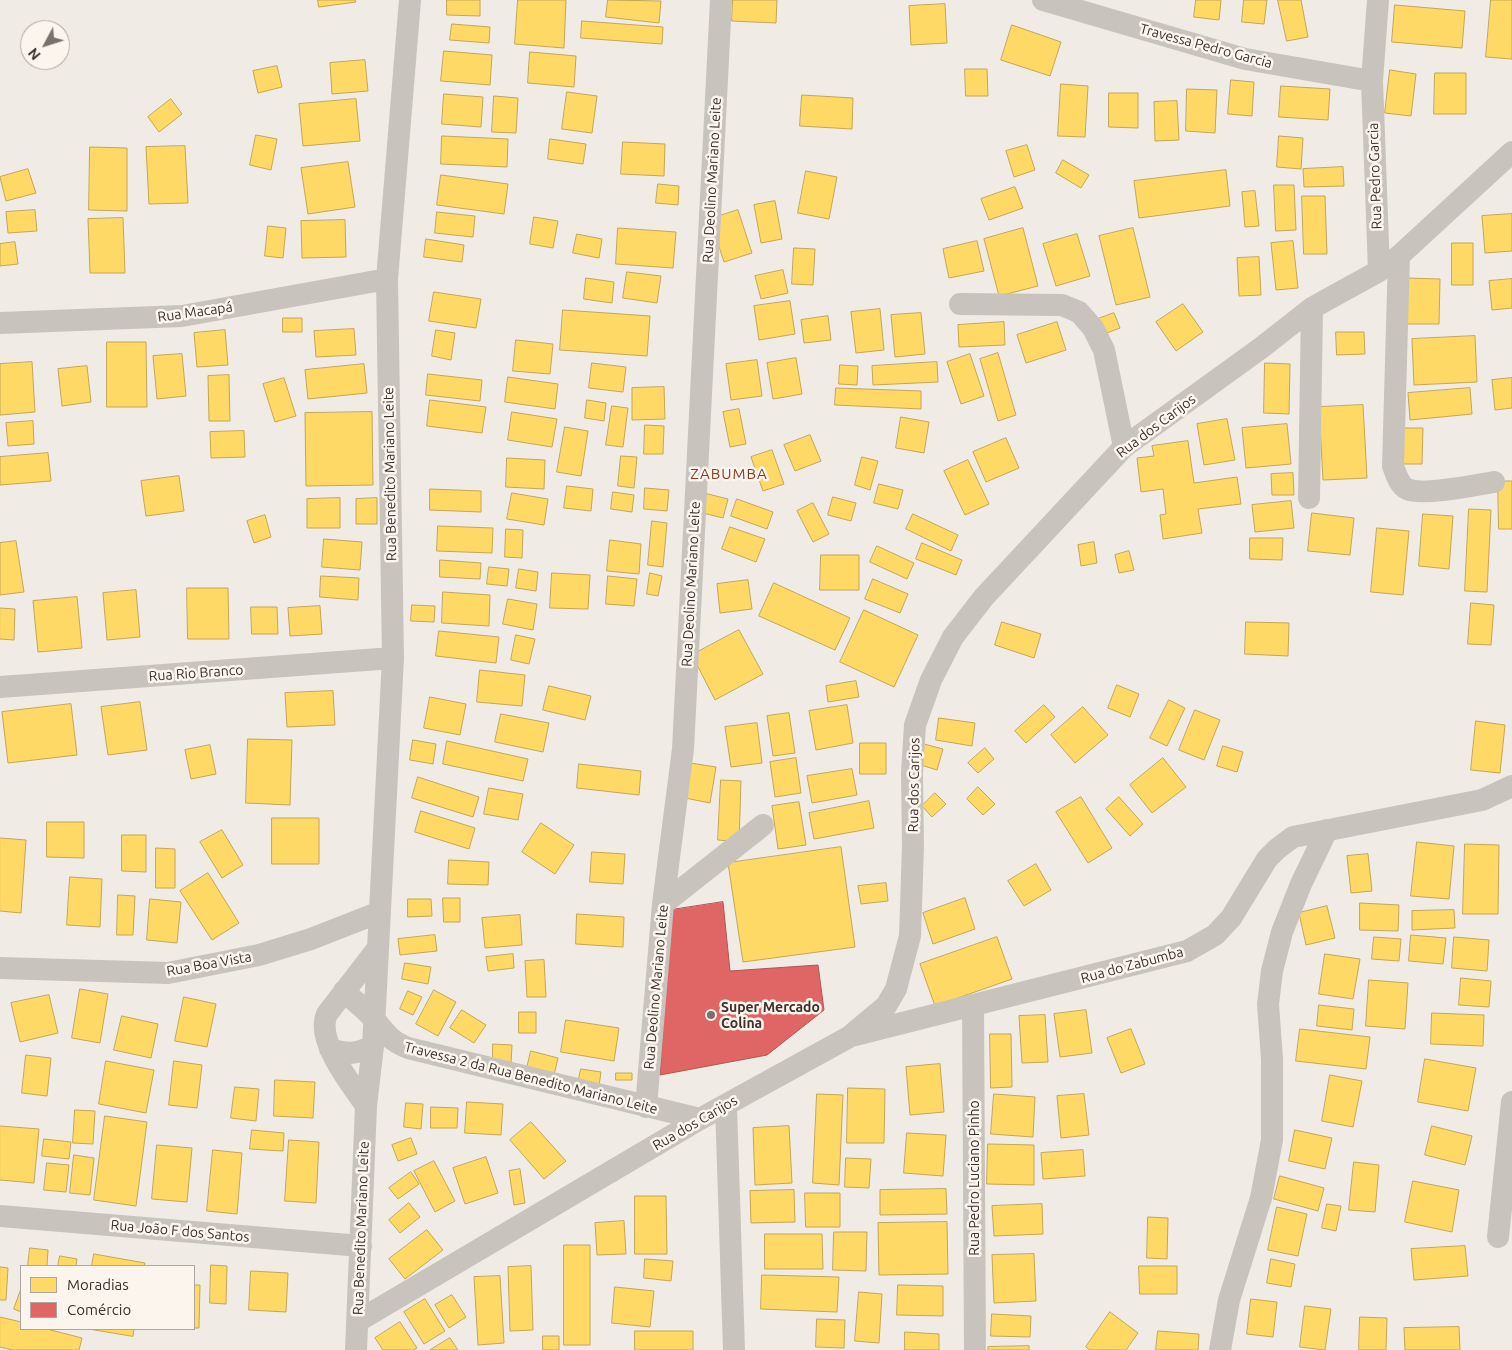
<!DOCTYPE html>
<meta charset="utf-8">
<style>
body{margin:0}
#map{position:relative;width:1512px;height:1350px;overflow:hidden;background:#f0ebe5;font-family:Ubuntu,sans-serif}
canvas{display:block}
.legend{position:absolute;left:20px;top:1265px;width:175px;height:65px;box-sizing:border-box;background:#fbf5ee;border:1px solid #aea6a0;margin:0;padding:6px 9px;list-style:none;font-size:15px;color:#3b302b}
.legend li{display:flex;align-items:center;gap:10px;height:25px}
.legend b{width:25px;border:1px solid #aea6a0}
.north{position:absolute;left:20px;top:20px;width:50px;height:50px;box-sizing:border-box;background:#fbf5ee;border:1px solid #aea6a0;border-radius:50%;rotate:230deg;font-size:14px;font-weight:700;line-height:20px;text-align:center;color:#3b302b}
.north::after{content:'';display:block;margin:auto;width:18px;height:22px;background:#7a716c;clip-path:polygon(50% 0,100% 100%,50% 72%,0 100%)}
</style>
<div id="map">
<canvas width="1512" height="1350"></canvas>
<ul class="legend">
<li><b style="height:14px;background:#ffd966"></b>Moradias</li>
<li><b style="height:14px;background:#e06666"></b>Comércio</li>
</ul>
<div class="north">N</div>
</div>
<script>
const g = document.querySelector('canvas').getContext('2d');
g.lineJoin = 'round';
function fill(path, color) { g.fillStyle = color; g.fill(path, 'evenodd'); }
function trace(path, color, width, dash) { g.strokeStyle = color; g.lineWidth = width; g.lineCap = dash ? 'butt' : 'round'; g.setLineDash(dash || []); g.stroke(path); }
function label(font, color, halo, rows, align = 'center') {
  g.font = font + ' Ubuntu,sans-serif'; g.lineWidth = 5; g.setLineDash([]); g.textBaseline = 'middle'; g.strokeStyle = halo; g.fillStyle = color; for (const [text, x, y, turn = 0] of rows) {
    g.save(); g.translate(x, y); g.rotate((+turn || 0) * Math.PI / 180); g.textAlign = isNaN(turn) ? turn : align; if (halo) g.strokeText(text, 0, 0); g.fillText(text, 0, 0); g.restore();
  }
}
const homes = new Path2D(`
 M318 0H355L356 2 319 7Z
 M447 0H480V16L447 15Z
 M518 0H566L564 48 515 44Z
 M608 0 661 1 659 23 606 17Z
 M733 0H777L776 23 732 21Z
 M1196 0H1221L1219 20 1194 17Z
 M1244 0H1267L1264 24 1242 22Z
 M1278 0H1301L1308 37 1287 41Z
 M1491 0H1512V59L1486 57Z
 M945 4 947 43 911 45 909 6Z
 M1395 5 1465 11 1462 48 1392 42Z
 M582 21 663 27 662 44 581 38Z
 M452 24 490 27 489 43 450 40Z
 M1012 25 1061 42 1050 76 1001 60Z
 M444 51 492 55 490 85 441 81Z
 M530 52 576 56 574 87 528 83Z
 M365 60 368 91 332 94 330 63Z
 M277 66 282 87 258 93 253 71Z
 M965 69H987L988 96H966Z
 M1390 70 1416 74 1411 116 1385 113Z
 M1435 73H1466V114H1434Z
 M1231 80 1254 82 1252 116 1228 114Z
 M1061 84 1088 86 1085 137 1058 136Z
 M1281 86 1330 89 1328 120 1279 117Z
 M1187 89 1217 90 1215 133 1186 131Z
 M567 92 597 96 592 133 562 129Z
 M1109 93H1138V128L1109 127Z
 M444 94 483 97 481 127 442 124Z
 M802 95 853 98 852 129 800 126Z
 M494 96 518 98 516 133 492 132Z
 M171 99 182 114 159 132 148 117Z
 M356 99 360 141 303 146 299 104Z
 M1177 101 1179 140 1155 141 1154 102Z
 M256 135 277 139 271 170 250 165Z
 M442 136 508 139 507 167 441 164Z
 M1279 136 1303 138 1301 169 1277 167Z
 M550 139 586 144 583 164 548 159Z
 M623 142 665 144 664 176 621 174Z
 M1027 145 1035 170 1014 177 1006 151Z
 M185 146 188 203 149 204 146 147Z
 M90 147 127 148V211L89 210Z
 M1063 160 1089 175 1081 188 1056 173Z
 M348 162 355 207 308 214 301 168Z
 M1343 167 1344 186 1304 187 1303 169Z
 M28 169 36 193 6 201 0 177Z
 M1226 170 1230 206 1139 218 1134 181Z
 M806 171 837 177 829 219 798 213Z
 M441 175 508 184 504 214 437 205Z
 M658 184 679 186 678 205 656 203Z
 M1274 185H1294L1296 230 1276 231Z
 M1015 187 1023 208 989 220 981 199Z
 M1255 191 1259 226 1245 227 1242 192Z
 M1302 196H1325L1327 254H1304Z
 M775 201 782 239 761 243 754 205Z
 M35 210 37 231 8 233 6 212Z
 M738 210 752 253 724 262 710 219Z
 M437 212 475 216 473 237 435 233Z
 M1512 214V251L1485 253 1482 216Z
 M534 217 558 221 553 248 530 244Z
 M123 218 125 273H90L88 219Z
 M345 220 346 257 302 258 301 221Z
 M268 226 286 228 283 258 265 256Z
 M618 228 676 232 673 268 616 264Z
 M1023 228 1038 286 999 296 984 239Z
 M1133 228 1150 297 1116 305 1099 236Z
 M577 234 602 239 599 258 573 253Z
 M1077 234 1090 276 1056 286 1043 244Z
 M426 239 464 245 462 262 424 257Z
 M977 241 984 271 949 278 943 249Z
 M1293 241 1298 288 1276 290 1271 243Z
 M15 242 18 264 0 266V244Z
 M1452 243H1473V285H1452Z
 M794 248 815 249 813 285 792 284Z
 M1259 257 1261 295 1239 296 1237 258Z
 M783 270 788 293 761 299 755 276Z
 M627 272 661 276 657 303 623 298Z
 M586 278 614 282 612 303 584 299Z
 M1407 278 1440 279 1439 324H1406Z
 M1512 279V308L1492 310 1489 281Z
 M434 292 481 299 476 328 429 321Z
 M790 301 795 334 759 340 754 306Z
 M1183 304 1203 332 1176 351 1156 322Z
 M880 309 884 350 856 353 851 312Z
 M563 310 650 316 647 356 560 350Z
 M921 313 925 354 895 357 891 315Z
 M1114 313 1120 328 1104 334 1098 319Z
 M828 316 831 340 804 343 801 320Z
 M283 318H302V332H283Z
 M1004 322 1005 345 959 347 958 325Z
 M1057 322 1066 350 1026 363 1017 335Z
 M354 329 356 355 316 357 314 331Z
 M225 330 228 365 197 367 194 333Z
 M436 330 455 333 451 360 432 356Z
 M1336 332H1364L1365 354 1337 355Z
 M1475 336 1477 382 1414 385 1412 339Z
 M516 340 553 344 550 374 513 371Z
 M107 342H146L147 407H107Z
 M998 353 1016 415 998 421 980 359Z
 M182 354 186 396 157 399 153 356Z
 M970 354 984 396 961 404 947 362Z
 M796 358 802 394 773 399 767 363Z
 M757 360 762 396 731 400 726 364Z
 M32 362 35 412 0 415V364Z
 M937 362 938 382 873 385 872 366Z
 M592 363 626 367 623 392 589 388Z
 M1265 363 1290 364 1289 414 1264 413Z
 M364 364 367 393 308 399 305 370Z
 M840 365 858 366 857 385 839 384Z
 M87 366 91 402 62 406 58 369Z
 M428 374 482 380 480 401 426 395Z
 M229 375 230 421H209L208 376Z
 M508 377 558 384 555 409 505 402Z
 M284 378 296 416 275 422 263 384Z
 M1512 378V408L1495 410 1492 380Z
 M664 387 665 419 632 420V388Z
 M836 388 921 391V409L835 405Z
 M1470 388 1472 414 1410 420 1408 393Z
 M430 400 486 407 482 433 427 426Z
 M587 400 606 403 604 421 585 418Z
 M1363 405 1367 478 1323 480 1319 407Z
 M612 406 628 408 623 447 606 445Z
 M739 409 746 444 730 447 723 412Z
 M372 412 373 485 306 486 305 413Z
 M512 412 557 419 552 447 508 440Z
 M901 417 929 422 924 453 896 448Z
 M1227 419 1235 460 1204 465 1197 424Z
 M33 421 34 444 8 446 6 423Z
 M1287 424 1291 464 1246 468 1242 428Z
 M645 425 664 426 663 454H644Z
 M565 427 588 431 581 476 557 472Z
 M1401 428H1423L1422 464H1400Z
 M244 431 245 457 211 458 210 432Z
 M810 435 821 461 795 471 784 445Z
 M1006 438 1019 468 986 482 973 452Z
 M1188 441 1194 483 1237 477 1241 504 1198 509 1202 533 1163 539 1160 515 1166 514 1163 489 1141 492 1137 458 1154 456 1152 446Z
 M772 450 784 484 763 491 751 457Z
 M48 453 51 481 0 485V457Z
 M621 456 637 457 634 488 618 486Z
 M862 457 878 461 870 490 855 485Z
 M507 458 545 460 544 489 506 487Z
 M968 460 989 504 965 515 944 471Z
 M1293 473 1294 495H1272L1271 474Z
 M179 476 184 511 146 516 141 481Z
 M1498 481H1512V529H1499Z
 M879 484 903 490 898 509 874 503Z
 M567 486 593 489 591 511 564 508Z
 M645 488 669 490 667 511 644 509Z
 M430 489 481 491V512L430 510Z
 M613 492 634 495 632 512 611 509Z
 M512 493 548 499 544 525 507 519Z
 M704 493 728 499 723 518 699 512Z
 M833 497 856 503 851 521 828 515Z
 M340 498V528H307V499Z
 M377 498V524H356V499Z
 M737 499 773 512 767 529 731 516Z
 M1291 501 1294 528 1255 532 1252 505Z
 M813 503 829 534 813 542 797 511Z
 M1469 509 1491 510 1487 592 1465 591Z
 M1312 513 1354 518 1350 555 1308 551Z
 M913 514 958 535 951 551 906 529Z
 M1423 514 1453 516 1449 569 1419 566Z
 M265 515 271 537 254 543 247 521Z
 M652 521 667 523 663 567 648 565Z
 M438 526 493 528 492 553 437 551Z
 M730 527 765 539 756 562 722 549Z
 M1377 528 1409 531 1403 595 1371 592Z
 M506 529 523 530 522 558 505 557Z
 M1250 538H1283L1282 560 1250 559Z
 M324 539 362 542 360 570 322 567Z
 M610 540 641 544 639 574 607 571Z
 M16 541 24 592 0 595V543Z
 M1094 542 1097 563 1081 566 1078 545Z
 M922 543 962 560 956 575 916 559Z
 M877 546 914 563 907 579 870 562Z
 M1129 551 1134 570 1119 573 1115 555Z
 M821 555H859V590H820Z
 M440 560 481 563 480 579 440 577Z
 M489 567 509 569 507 586 487 584Z
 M519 569 538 572 536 591 516 588Z
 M552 573 590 575 588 609 550 608Z
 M650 573 662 576 658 596 647 594Z
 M321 576 359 578 358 600 320 597Z
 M608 576 637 579 634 606 606 604Z
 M873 579 908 594 900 613 865 599Z
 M748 580 752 609 720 613 717 584Z
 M774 583 850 618 835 650 759 616Z
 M187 588H228L229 639H188Z
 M136 590 140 637 107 640 103 593Z
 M443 592 490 595 489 626 442 623Z
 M77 597 82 648 38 652 33 601Z
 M508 599 537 604 533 630 503 624Z
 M1471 603 1494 605 1491 645 1468 644Z
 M412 605 435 606 434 622 411 621Z
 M320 606 322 634 290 636 288 608Z
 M251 607H277L278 634H252Z
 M0 608 15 609 14 640 0 639Z
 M864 610 918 635 894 687 840 662Z
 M1002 622 1041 634 1034 658 995 645Z
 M1246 622 1289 623 1288 656 1245 654Z
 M739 630 763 674 715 700 692 655Z
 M439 631 499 637 496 663 436 656Z
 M516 635 535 639 529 664 511 660Z
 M480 670 525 675 522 706 477 702Z
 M856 681 859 697 828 702 826 686Z
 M1117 685 1139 694 1130 717 1108 708Z
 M549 686 591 696 585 720 543 710Z
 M333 691 335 725 287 727 285 693Z
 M430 697 466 704 460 735 424 728Z
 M1169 700 1185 708 1167 746 1150 738Z
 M140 702 147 750 108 755 101 707Z
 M71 704 77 755 8 763 2 712Z
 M847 705 853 743 816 750 809 711Z
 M1044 705 1055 717 1026 743 1015 731Z
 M1083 707 1108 735 1075 763 1051 735Z
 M1195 710 1220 720 1204 760 1179 750Z
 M789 713 795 753 773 756 767 716Z
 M501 714 549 723 543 752 495 742Z
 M939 718 975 723 972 746 936 740Z
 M1476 721 1505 725 1500 773 1471 770Z
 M757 723 762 763 731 767 725 727Z
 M248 739 292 740 290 805 246 803Z
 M413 740 436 744 433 764 410 760Z
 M447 741 528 759 523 781 443 764Z
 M860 743H886V774H860Z
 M924 744 943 749 937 770 918 764Z
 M210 745 216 774 191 779 185 750Z
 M1223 746 1243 752 1237 772 1217 766Z
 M985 748 994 759 978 773 968 763Z
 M796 758 801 793 775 797 770 762Z
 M1163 758 1186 787 1152 813 1130 785Z
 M690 763 716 767 710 803 685 798Z
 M579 764 641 771 639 795 577 788Z
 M852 769 857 795 812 803 807 776Z
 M418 777 479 797 473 817 412 798Z
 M721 780 741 781 739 842 718 840Z
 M978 787 995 804 983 815 967 799Z
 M489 788 523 794 518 820 484 814Z
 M935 793 946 804 932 817 922 806Z
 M1081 797 1112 848 1088 863 1056 812Z
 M1119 797 1143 824 1130 836 1106 809Z
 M869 801 874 828 814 839 809 813Z
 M799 802 806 845 778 849 772 806Z
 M421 811 475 828 469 849 415 832Z
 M272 818H319V864H272Z
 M47 822H84V858L47 857Z
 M541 823 574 845 555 874 522 852Z
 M222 830 243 865 222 878 200 842Z
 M122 835H146V872L122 871Z
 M0 838 26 840 21 913 0 911Z
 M1417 842 1454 846 1449 899 1411 896Z
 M1465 844 1499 845 1498 914H1463Z
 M841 847 855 947 743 962 728 863Z
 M156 848 175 849V888H156Z
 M592 852 625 854 623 884 590 882Z
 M1368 854 1372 891 1351 893 1347 856Z
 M449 860 489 862 488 885 448 884Z
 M1036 864 1051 890 1024 906 1008 881Z
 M208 873 239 923 212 940 180 891Z
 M70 877 102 879 100 927 67 925Z
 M886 883 888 901 861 904 858 886Z
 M118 895 135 896 133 935H117Z
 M443 898H460V922H444Z
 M965 898 975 929 933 944 923 913Z
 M150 899 181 902 177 943 147 940Z
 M408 899H431L432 916 408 917Z
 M1360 903 1399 905 1398 931 1360 930Z
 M1327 906 1335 938 1306 945 1299 913Z
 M1454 910 1455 928 1412 930V911Z
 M577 914 624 917 623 947 576 944Z
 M520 915 522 945 485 948 482 918Z
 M435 935 437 951 400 955 398 939Z
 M1411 935 1446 938 1443 964 1409 961Z
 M997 937 1012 979 935 1006 920 964Z
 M1374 937 1401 939 1399 961 1372 959Z
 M1454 937 1489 940 1487 971 1452 968Z
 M513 954 514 968 488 971 486 957Z
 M1325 954 1360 959 1353 999 1319 994Z
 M544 960 546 997H527L525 961Z
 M405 963 431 967 428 984 402 979Z
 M1461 978 1491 981 1489 1007 1459 1005Z
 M1369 980 1408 983 1405 1029 1366 1026Z
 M80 989 108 994 100 1043 72 1038Z
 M434 990 456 1002 438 1036 416 1024Z
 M408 991 422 997 413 1015 400 1009Z
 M49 995 58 1033 20 1042 11 1003Z
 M184 997 216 1004 207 1047 175 1041Z
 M1319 1005 1354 1009 1352 1030 1317 1026Z
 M462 1010 486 1025 474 1043 450 1028Z
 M1086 1010 1092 1053 1060 1057 1054 1014Z
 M519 1012H536V1033H519Z
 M1432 1013 1484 1015 1483 1046 1431 1044Z
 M1045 1015 1048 1062 1022 1063 1019 1016Z
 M122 1016 158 1024 151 1058 114 1050Z
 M566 1020 619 1028 614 1061 561 1052Z
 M1131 1029 1145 1064 1121 1073 1107 1038Z
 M1300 1029 1370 1037 1366 1069 1296 1061Z
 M990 1034H1011L1012 1087 991 1088Z
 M493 1044 512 1045 511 1064H493Z
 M531 1051 558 1058 554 1075 527 1068Z
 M26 1055 51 1058 47 1096 22 1093Z
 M1425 1059 1476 1068 1468 1111 1418 1102Z
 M106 1061 154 1070 146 1113 99 1104Z
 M174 1061 202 1065 197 1108 169 1105Z
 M940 1064 944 1112 910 1115 906 1067Z
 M581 1069 601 1072 599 1086 578 1083Z
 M616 1073H632V1080H616Z
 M1330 1075 1362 1081 1353 1127 1322 1121Z
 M275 1080 315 1082 313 1118 274 1116Z
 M235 1087 259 1089 256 1121 231 1118Z
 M848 1088 885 1089 884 1143H847Z
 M817 1094 843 1095 839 1185 813 1183Z
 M994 1094 1035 1097 1033 1137 991 1134Z
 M1084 1094 1089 1135 1061 1138 1057 1096Z
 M467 1102 503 1104 501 1135 465 1133Z
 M406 1103 423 1104 421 1129 404 1127Z
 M431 1107 458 1108 457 1128H431Z
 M75 1110 95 1111 93 1144 73 1143Z
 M105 1116 147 1122 136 1206 94 1200Z
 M531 1122 566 1161 544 1179 510 1140Z
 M0 1126 39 1129 34 1183 0 1180Z
 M789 1126 792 1183 755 1185 753 1128Z
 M1432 1126 1472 1136 1465 1165 1425 1155Z
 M252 1130 284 1133 283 1151 250 1149Z
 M1295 1130 1332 1138 1325 1169 1289 1161Z
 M907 1133 946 1135 943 1176 904 1173Z
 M411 1138 417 1154 398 1161 392 1145Z
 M44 1139 71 1142 69 1159 42 1156Z
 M289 1140 319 1142 316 1203 285 1201Z
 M988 1144 1034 1145V1185L987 1184Z
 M157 1145 192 1148 187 1202 152 1199Z
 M213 1150 242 1153 237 1214 207 1211Z
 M1083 1150 1085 1176 1043 1179 1041 1153Z
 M74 1155 94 1158 90 1195 70 1193Z
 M486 1157 498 1193 465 1204 453 1168Z
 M846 1158 871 1159 869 1188 845 1187Z
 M434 1161 455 1201 435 1212 414 1171Z
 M1354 1162 1379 1165 1375 1212 1349 1210Z
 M47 1163 69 1165 66 1192 44 1190Z
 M520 1169 525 1203 514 1205 509 1171Z
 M411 1172 419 1184 398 1199 389 1188Z
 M1280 1176 1324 1188 1318 1211 1274 1199Z
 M1413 1181 1459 1190 1452 1232 1405 1222Z
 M946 1189 947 1214 880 1215V1190Z
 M794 1190 795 1222 751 1223 750 1191Z
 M805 1193H840V1227H806Z
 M635 1196H666L667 1254H635Z
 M409 1203 420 1217 400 1233 389 1220Z
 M1042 1204 1043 1234 994 1236 992 1206Z
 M1327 1204 1341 1206 1336 1231 1322 1228Z
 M1277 1207 1307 1214 1298 1256 1268 1250Z
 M1148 1217 1168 1218 1167 1259 1147 1258Z
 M624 1221 626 1254 597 1255 595 1223Z
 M947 1222 948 1274 879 1275 878 1223Z
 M427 1230 443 1250 405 1279 389 1259Z
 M834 1232H867L866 1271 833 1270Z
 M765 1234H822L823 1269H765Z
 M564 1245H590V1345H564Z
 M1465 1246 1468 1276 1414 1280 1411 1249Z
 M30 1248 48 1250 47 1266H28Z
 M94 1254 145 1263 144 1266H92Z
 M1034 1254 1036 1301 994 1303 992 1255Z
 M60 1256 77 1259 76 1266H58Z
 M645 1259 673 1261 671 1281 644 1278Z
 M1271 1259 1295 1264 1291 1287 1267 1283Z
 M211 1265 227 1266 226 1304 210 1303Z
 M531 1266 533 1330 510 1331 508 1267Z
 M1139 1266H1177V1294H1140Z
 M0 1267 8 1268 6 1300H0Z
 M251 1271 288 1273 286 1312 249 1310Z
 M762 1275 839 1277 837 1312 761 1309Z
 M500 1276 504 1343 478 1345 474 1277Z
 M194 1285H200L199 1328H194Z
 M898 1285 943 1286V1316L897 1315Z
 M615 1287 654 1291 650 1327 612 1323Z
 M21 1289V1312L14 1309Z
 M859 1292 882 1294 879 1343 855 1341Z
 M452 1295 466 1317 449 1328 435 1305Z
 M425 1299 445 1331 424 1344 404 1312Z
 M1251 1299 1277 1302 1273 1337 1247 1334Z
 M1305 1306 1331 1309 1325 1350 1300 1347Z
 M1110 1312 1138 1333 1126 1350H1090L1086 1347Z
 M992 1314 1031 1316 1030 1337 991 1336Z
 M0 1317 21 1322V1329H47L82 1338 79 1350H13L0 1347Z
 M1360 1317 1387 1318 1386 1350H1359Z
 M817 1319 845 1320 844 1348 816 1347Z
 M400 1322 417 1348 413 1350H383L375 1338Z
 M1459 1327 1460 1350H1405L1404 1328Z
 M89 1329H134L133 1336Z
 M635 1331H693V1350H635Z
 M1158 1331 1199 1334 1198 1350H1156Z
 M905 1332 939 1334V1350H905Z
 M543 1336H559V1350H543Z
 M450 1338 458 1350H430Z
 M1029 1346V1350H988V1347Z`);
fill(homes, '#ffd966');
trace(homes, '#c4a654', 1);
const shops = new Path2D(`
 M723 902 730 971 818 965 824 1010 767 1055 660 1075 671 910Z`);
fill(shops, '#e06666');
trace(shops, '#ae5654', 1);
trace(new Path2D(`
 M1043 0 1245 59 1372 81
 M1378 0 1372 81 1379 271
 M1399 256 1393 466C1396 474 1399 485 1407 489 1422 496 1476 485 1494 482
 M960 304 1062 305 1079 312 1093 328 1104 350 1124 447
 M0 323 182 316 387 279
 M1309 498 1312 308
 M0 687 393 658
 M663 904 763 825
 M0 968 168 973 259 955 311 939 380 912
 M344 991C353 1000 364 1008 373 1018 387 1033 387 1039 408 1048L700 1119
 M973 1006 975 1350
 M855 1035 1187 951 1215 935 1231 918 1267 859 1277 849 1293 837 1482 800 1512 786
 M330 1049C349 1055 355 1054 373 1046
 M726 1105 734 1350
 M366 1106C352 1085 315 1040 327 1014L378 948
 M646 1107 663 904 683 749 721 0
 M0 1216 361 1246
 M1498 1237 1512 1102
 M358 1321 700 1119 849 1037 886 1006 896 989 910 936 913 846 912 773 915 725 931 680 953 637 984 597 1124 447 1261 348 1312 308 1379 271 1399 256 1512 152
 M356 1350 366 1106 373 1046 393 658 387 279 410 0
 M1220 1350 1229 1300 1261 1198 1272 1140V1059L1268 1004 1272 971 1282 932 1301 884 1327 830`), '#c9c3be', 22);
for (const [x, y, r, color] of [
 [711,1015,5,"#7a716c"]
]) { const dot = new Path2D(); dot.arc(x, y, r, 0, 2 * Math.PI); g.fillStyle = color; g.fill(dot); trace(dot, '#fbf5ee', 2); }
label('14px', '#3b302b', '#fbf5ee', [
 ["Travessa Pedro Garcia",1206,46,15],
 ["Rua Pedro Garcia",1375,176,-92],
 ["Rua Deolino Mariano Leite",712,180,-87],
 ["Rua Macapá",195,312,-8],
 ["Rua dos Carijos",1156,426,-37],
 ["Rua Benedito Mariano Leite",390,474,-91],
 ["Rua Deolino Mariano Leite",691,584,-87],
 ["Rua Rio Branco",196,673,-4],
 ["Rua dos Carijos",914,785,-89],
 ["Rua Boa Vista",209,964,-10],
 ["Rua do Zabumba",1132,965,-15],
 ["Rua Deolino Mariano Leite",656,987,-85],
 ["Travessa 2 da Rua Benedito Mariano Leite",531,1078,14],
 ["Rua dos Carijos",695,1123,-30],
 ["Rua Pedro Luciano Pinho",974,1178,-90],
 ["Rua Benedito Mariano Leite",361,1228,-88],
 ["Rua João F dos Santos",180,1231,5]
]);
label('bold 14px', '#3b302b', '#fbf5ee', [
 ["Super Mercado",721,1007],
 ["Colina",721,1023]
], 'left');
g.letterSpacing = '1px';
label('15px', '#8c3b22', '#fbf5ee', [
 ["ZABUMBA",729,474]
]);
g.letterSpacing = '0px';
</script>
